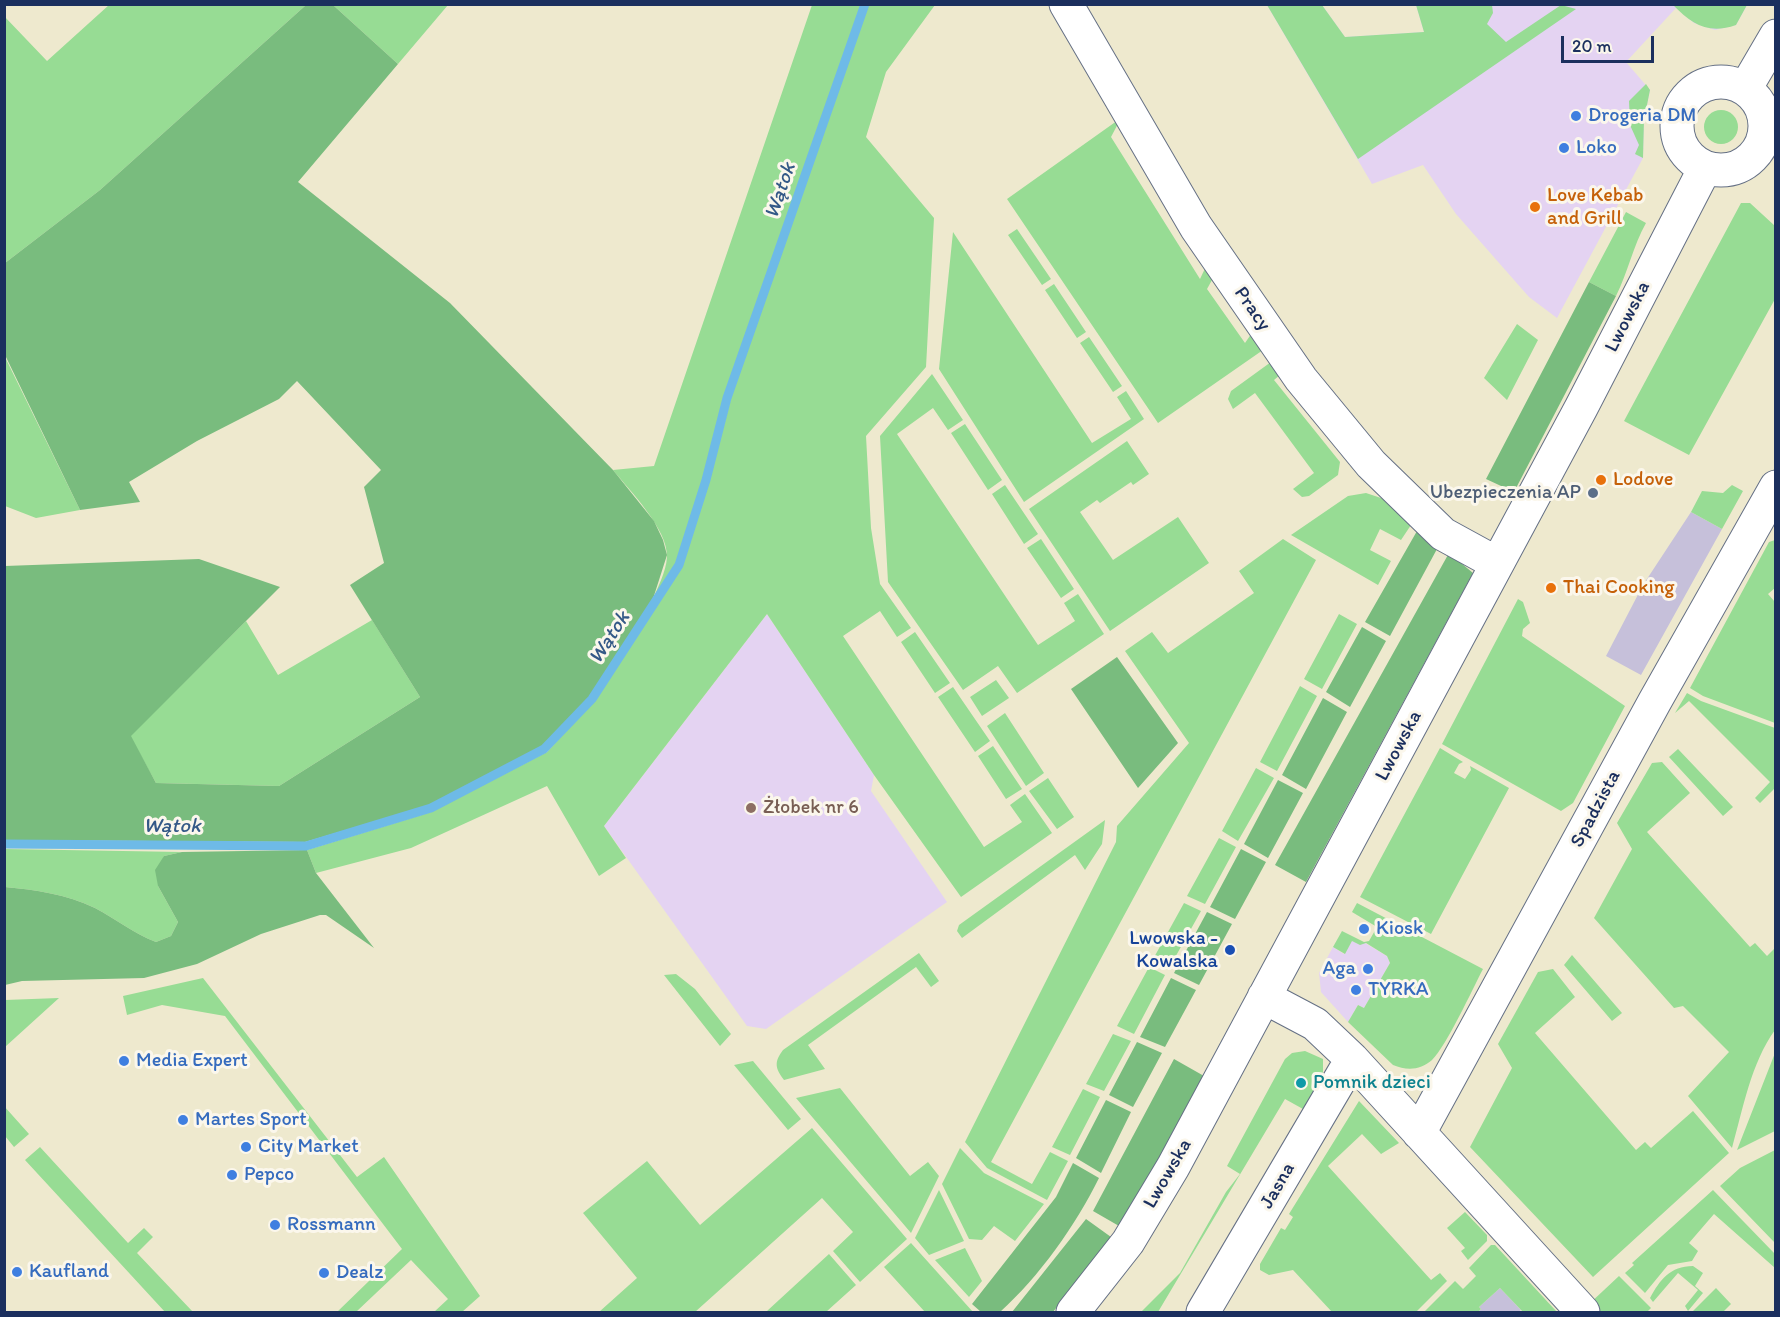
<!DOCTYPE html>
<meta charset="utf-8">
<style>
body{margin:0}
#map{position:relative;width:1780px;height:1317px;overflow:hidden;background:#eee9ce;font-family:Itim,sans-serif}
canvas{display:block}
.frame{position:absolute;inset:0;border:6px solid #1b2f5e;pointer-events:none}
.scale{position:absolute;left:1561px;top:36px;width:93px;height:27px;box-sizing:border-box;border:3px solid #1b2f5e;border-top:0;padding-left:8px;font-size:18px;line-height:21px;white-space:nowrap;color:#1b2f5e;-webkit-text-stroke:4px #fbf7ec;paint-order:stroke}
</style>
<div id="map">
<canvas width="1780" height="1317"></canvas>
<div class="frame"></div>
<div class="scale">20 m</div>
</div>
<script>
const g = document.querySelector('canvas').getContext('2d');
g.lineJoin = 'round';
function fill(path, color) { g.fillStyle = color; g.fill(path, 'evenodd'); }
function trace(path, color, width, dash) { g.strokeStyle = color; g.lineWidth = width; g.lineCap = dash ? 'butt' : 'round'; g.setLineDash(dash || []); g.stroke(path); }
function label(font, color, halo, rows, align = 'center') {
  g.font = font + ' Itim,sans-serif'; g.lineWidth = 6; g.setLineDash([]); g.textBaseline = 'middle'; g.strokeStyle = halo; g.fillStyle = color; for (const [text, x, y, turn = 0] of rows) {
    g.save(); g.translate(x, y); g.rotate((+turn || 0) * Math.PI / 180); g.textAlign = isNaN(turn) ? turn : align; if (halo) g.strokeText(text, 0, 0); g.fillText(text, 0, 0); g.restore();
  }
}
fill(new Path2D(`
 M1267 5H1322L1345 37 1424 32 1416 5H1747L1736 25 1715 30 1694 23 1676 8 1626 62 1650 90 1644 120 1643 158 1557 318 1529 297 1456 214 1423 165 1372 184Z
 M767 614 874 775 871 791 947 902 766 1029 747 1026 604 826Z
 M1352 941 1365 943 1387 956 1390 963 1364 1008 1358 1005 1348 1022 1321 992 1319 973 1333 947 1344 954Z`), '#e4d3f2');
fill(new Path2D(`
 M1691 512 1722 529 1641 675 1606 656 1643 585Z
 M1500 1288 1521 1310 1518 1312H1478L1481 1309 1479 1307Z`), '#c6c0da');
fill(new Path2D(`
 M109 5H306L100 190 5 263 4 16 47 61Z
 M333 5H448L398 64Z
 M812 5H862L725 397 704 479 677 564 652 602C657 588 666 573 667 557 668 529 630 491 613 470L654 466Z
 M868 5H935L886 72 866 137 934 218 926 367 866 436 871 528 880 584 911 628 897 637 880 611 843 636 984 847 1022 822 1010 805 1025 794 1052 833 961 897 874 775 767 614 604 826 626 858 599 876 547 786 411 848 316 873 307 850 431 812 547 752 595 700 682 567 710 479 731 398Z
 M1267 5H1322L1345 37 1424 32 1416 5H1492L1493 13 1487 24 1506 42 1561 5 1576 9 1358 159Z
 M1673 5H1747L1736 25C1708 35 1692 24 1673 5Z
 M1646 84 1650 90 1644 120 1643 158 1635 154 1639 145 1630 125 1629 101Z
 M1704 127a17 17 0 1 1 34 0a17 17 0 1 1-34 0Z
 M1121 118 1111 137 1200 279 1209 260 1217 271 1207 289 1245 343 1256 327 1263 350 1158 423 1007 199Z
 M1741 203H1750L1775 226V299L1689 455 1624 421Z
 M1626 212 1646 223C1633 246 1628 272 1616 296L1589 282Z
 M1017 229 1051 279 1042 285 1008 235Z
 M953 232 1092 443 1131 419 1117 397 1126 391 1144 419 1024 502 939 369Z
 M1054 284 1086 332 1077 338 1045 290Z
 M1517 324 1538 340 1507 400 1484 378Z
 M1089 337 1122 386 1113 392 1080 343Z
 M4 355 80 510 36 518 5 506Z
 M1271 362 1287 369 1274 380 1340 462 1338 475 1309 496 1302 497 1293 489 1314 473 1255 393 1233 409 1228 399 1231 391Z
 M932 374 963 420 948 430 933 408 897 434 1038 645 1075 621 1064 603 1078 594 1104 634 1017 693 998 666 963 690 888 582 880 436Z
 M965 424 1002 480 988 490 951 433Z
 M1127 441 1149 474 1133 485 1131 482 1100 503 1097 500 1080 512 1113 560 1178 517 1209 563 1110 631 1029 509Z
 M1005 485 1038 534 1024 544 992 494Z
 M1732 485 1743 491 1722 529 1691 512 1702 491 1723 493Z
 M1366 493 1384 499 1411 525 1401 540 1380 529 1370 550 1391 561 1378 585 1291 535 1348 496Z
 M1041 539 1074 589 1061 598 1027 548Z
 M1283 539 1316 560 991 1162 1032 1184 1050 1152 1068 1161 1047 1200 987 1168 965 1142 1116 842 1117 826 1189 743 1125 651 1152 632 1168 653 1254 593 1239 571Z
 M1775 540V588L1768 594 1775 602V723L1703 696 1690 688 1769 542Z
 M1518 599 1523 602 1530 623 1523 629 1522 636 1625 706 1573 803 1561 811 1442 744Z
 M1339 614 1357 624 1322 689 1304 679Z
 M372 620 420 697 279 786 156 783 130 736 246 621 278 675Z
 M915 632 950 683 935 693 901 642Z
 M996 680 1009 698 982 716 970 697Z
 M1300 686 1317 696 1277 771 1260 762Z
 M953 687 990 741 975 752 938 697Z
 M1687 693 1701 701 1775 728V788L1760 803 1755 798 1770 782 1689 701 1675 713Z
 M1005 713 1044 773 1026 786 987 726Z
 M993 746 1022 789 1006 799 978 756Z
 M1440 748 1463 762 1459 764 1454 773 1465 779 1471 770 1470 766 1509 788 1431 934 1360 897Z
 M1678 749 1733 807 1723 816 1669 757Z
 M1662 762 1690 793 1647 832 1750 947 1755 943 1767 956 1775 948V1030C1751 1063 1743 1109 1732 1148L1688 1096 1729 1052 1683 1006 1674 1008 1594 918 1632 849 1617 823 1652 763Z
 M1256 768 1274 778 1238 841 1222 831Z
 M1048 778 1074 817 1057 829 1029 791Z
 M1105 820 1102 844 1085 870 1075 855 962 938 957 931 959 925Z
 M1219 838 1236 847 1205 904 1187 896Z
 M5 849 182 852 164 856 158 886 178 922 171 936 156 942C133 933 116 919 95 908 66 894 36 890 5 887Z
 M1184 903 1201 911 1168 970 1152 961Z
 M1357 903 1483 969C1472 990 1447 1045 1432 1060 1421 1070 1407 1071 1393 1065L1348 1022 1358 1005 1364 1008 1390 963 1387 956 1366 943 1360 945 1352 941 1345 954 1333 947 1342 931 1364 942 1369 941 1377 927 1352 912Z
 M919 953 939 981 931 987 916 967 808 1045 825 1069 784 1080C775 1068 774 1062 783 1050Z
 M1572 955 1622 1013 1612 1021 1564 965Z
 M1149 967 1165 975 1134 1034 1117 1026Z
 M1553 969 1575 997 1535 1033 1636 1150 1645 1142 1651 1148 1693 1111 1729 1153 1593 1277 1470 1147 1512 1068 1498 1044 1538 972Z
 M676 974 695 989 731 1034 720 1046 664 975Z
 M203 978 357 1177 384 1157 480 1296 462 1312H434L448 1299 411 1260 356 1312H337L402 1249 225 1016 162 1005 127 1015 123 996Z
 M59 998 5 1047V1000Z
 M1113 1034 1131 1041 1104 1091 1086 1084Z
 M1305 1051 1323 1059V1076L1303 1109 1285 1099 1158 1312H1141L1180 1273 1226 1192 1240 1174 1227 1166 1285 1059 1292 1053Z
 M1775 1053V1131L1737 1150Z
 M753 1061 801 1119 788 1130 734 1065Z
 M840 1088 910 1176 928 1162 939 1176 911 1233 796 1098Z
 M1083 1089 1100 1097 1070 1155 1052 1147Z
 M1359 1101 1399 1143 1381 1154 1362 1134 1328 1166 1431 1280 1440 1273 1447 1281 1416 1312H1332L1293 1270 1269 1275 1260 1270V1264L1281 1228 1285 1230 1293 1217 1289 1214Z
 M4 1106 29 1134 14 1147 5 1136Z
 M812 1128 907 1239 860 1282 833 1251 853 1232 822 1198 695 1312H599L637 1278 583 1213 647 1161 700 1225Z
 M40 1147 128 1243 144 1228 153 1237 137 1253 193 1312H165L25 1160Z
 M960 1148 984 1173 1044 1204 1015 1241 994 1226 982 1240 969 1239 942 1184Z
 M1775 1150V1243L1720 1186 1740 1168Z
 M939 1190 964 1241 929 1255 915 1238Z
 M1713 1190 1775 1254V1268L1714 1214 1689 1243 1698 1251 1692 1261 1668 1265 1645 1293 1625 1273 1634 1265 1632 1263Z
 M1465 1212 1487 1235V1241L1468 1260 1461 1251 1465 1248 1447 1228Z
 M911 1243 973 1312H925L884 1267Z
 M1491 1245H1495L1557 1312H1523L1500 1288 1479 1307 1481 1309 1478 1312H1424L1455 1281 1463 1289 1476 1276 1469 1268Z
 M965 1248 982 1281 969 1297 935 1260Z
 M829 1254 856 1285 826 1312H769L767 1311Z
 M1693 1266 1703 1273 1695 1286 1703 1293 1688 1311 1685 1306 1698 1290 1678 1273 1653 1302 1650 1298C1660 1280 1670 1266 1693 1266Z
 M1619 1276 1651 1308 1647 1312H1595L1588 1305Z
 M1716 1288 1731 1304 1723 1312H1692Z`), '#97dc94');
fill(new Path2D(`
 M306 5H333L398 64 298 182 450 303 613 470 654 521 663 540 667 555 652 602 590 696 543 746 429 806 305 842 5 840V566L199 559 280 587 131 736 156 783 279 786 420 697 350 585 384 563 364 487 381 470 297 381 279 399 197 441 129 482 140 502 80 510 5 355V263L100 190Z
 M1589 282 1616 296 1514 492 1486 479Z
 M1417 531 1437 549 1390 636 1365 622Z
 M1449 553 1473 573 1306 882 1275 865Z
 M1362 627 1386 641 1350 707 1326 692Z
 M1117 657 1178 743 1138 788 1071 689Z
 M1323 698 1347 712 1306 789 1282 775Z
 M1278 780 1303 793 1268 858 1244 844Z
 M1241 849 1266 862 1235 919 1210 907Z
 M307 850 316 873 374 948 326 915H320L261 934 197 964 144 978 22 981 5 985V887C36 890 66 894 95 908 116 919 133 933 156 942L171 936 178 922 158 886 155 870 164 856 182 852Z
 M1207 912 1232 924 1199 985 1174 973Z
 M1171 978 1196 990 1165 1047 1140 1037Z
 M1137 1042 1162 1053 1133 1107 1109 1095Z
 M1174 1059 1204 1076 1144 1189 1119 1226 1093 1211Z
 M1106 1100 1131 1112 1101 1173 1076 1158Z
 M1073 1163 1099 1178C1076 1225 1039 1277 1000 1312H981L972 1304 1056 1197Z
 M1086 1219 1111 1237 1053 1312H1012Z`), '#79bc7e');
trace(new Path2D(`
 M4 844 306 846 431 808 544 749 592 699 679 565 706 480 727 398 865 4`), '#6ebae7', 9);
const minor = new Path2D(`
 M1066 4 1196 227 1301 379 1371 464 1443 534 1496 563
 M1677 126a44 44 0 1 1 88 0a44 44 0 1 1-88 0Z
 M1745 89 1776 36
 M1264 997 1315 1024 1352 1059 1583 1312
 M1419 1133 1655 701 1776 487
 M1073 1312 1128 1242 1173 1167 1581 408 1705 168
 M1203 1312 1352 1059`);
trace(minor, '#657085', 35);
trace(minor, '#fff', 33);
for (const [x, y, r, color] of [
 [1576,116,6,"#3f7fe0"],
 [1564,148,6,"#3f7fe0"],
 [1535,207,6,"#e8710a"],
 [1601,480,6,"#e8710a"],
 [1593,493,6,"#5c6f8a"],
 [1551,588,6,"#e8710a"],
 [751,808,6,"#8d6e63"],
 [1364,929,6,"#3f7fe0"],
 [1230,950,6,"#1a4fb4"],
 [1368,969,6,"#3f7fe0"],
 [1356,990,6,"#3f7fe0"],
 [124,1061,6,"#3f7fe0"],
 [1301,1083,6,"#0f9aa8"],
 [183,1120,6,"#3f7fe0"],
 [246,1147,6,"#3f7fe0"],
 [232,1175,6,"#3f7fe0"],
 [275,1225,6,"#3f7fe0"],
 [17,1272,6,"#3f7fe0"],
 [324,1273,6,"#3f7fe0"]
]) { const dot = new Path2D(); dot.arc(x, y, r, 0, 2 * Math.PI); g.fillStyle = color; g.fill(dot); trace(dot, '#fbf7ec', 2); }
label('20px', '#366cbe', '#fbf7ec', [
 ["Drogeria DM",1588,116],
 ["Loko",1576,148],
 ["Kiosk",1376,929],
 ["Aga",1356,969,"right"],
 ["TYRKA",1368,990],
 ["Media Expert",136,1061],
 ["Martes Sport",195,1120],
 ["City Market",258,1147],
 ["Pepco",244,1175],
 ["Rossmann",287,1225],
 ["Kaufland",29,1272],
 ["Dealz",336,1273]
], 'left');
label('20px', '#c56008', '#fbf7ec', [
 ["Love Kebab",1547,196],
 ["and Grill",1547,219],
 ["Lodove",1613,480],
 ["Thai Cooking",1563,588]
], 'left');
label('20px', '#1b2f5e', '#fbf7ec', [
 ["Pracy",1252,309,55],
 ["Lwowska",1628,317,-63],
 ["Lwowska",1399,746,-62],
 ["Spadzista",1596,809,-62],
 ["Lwowska",1168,1174,-60],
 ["Jasna",1278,1186,-60]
]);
label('20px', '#4e5e75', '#fbf7ec', [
 ["Ubezpieczenia AP",1581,493]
], 'right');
label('20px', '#785e54', '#fbf7ec', [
 ["Żłobek nr 6",763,808]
], 'left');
label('20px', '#164399', '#fbf7ec', [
 ["Lwowska -",1218,939],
 ["Kowalska",1218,962]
], 'right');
label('20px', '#0d838f', '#fbf7ec', [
 ["Pomnik dzieci",1313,1083]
], 'left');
label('italic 21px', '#345987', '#fbf7ec', [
 ["Wątok",781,191,-71],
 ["Wątok",610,638,-57],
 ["Wątok",172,827]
]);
</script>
